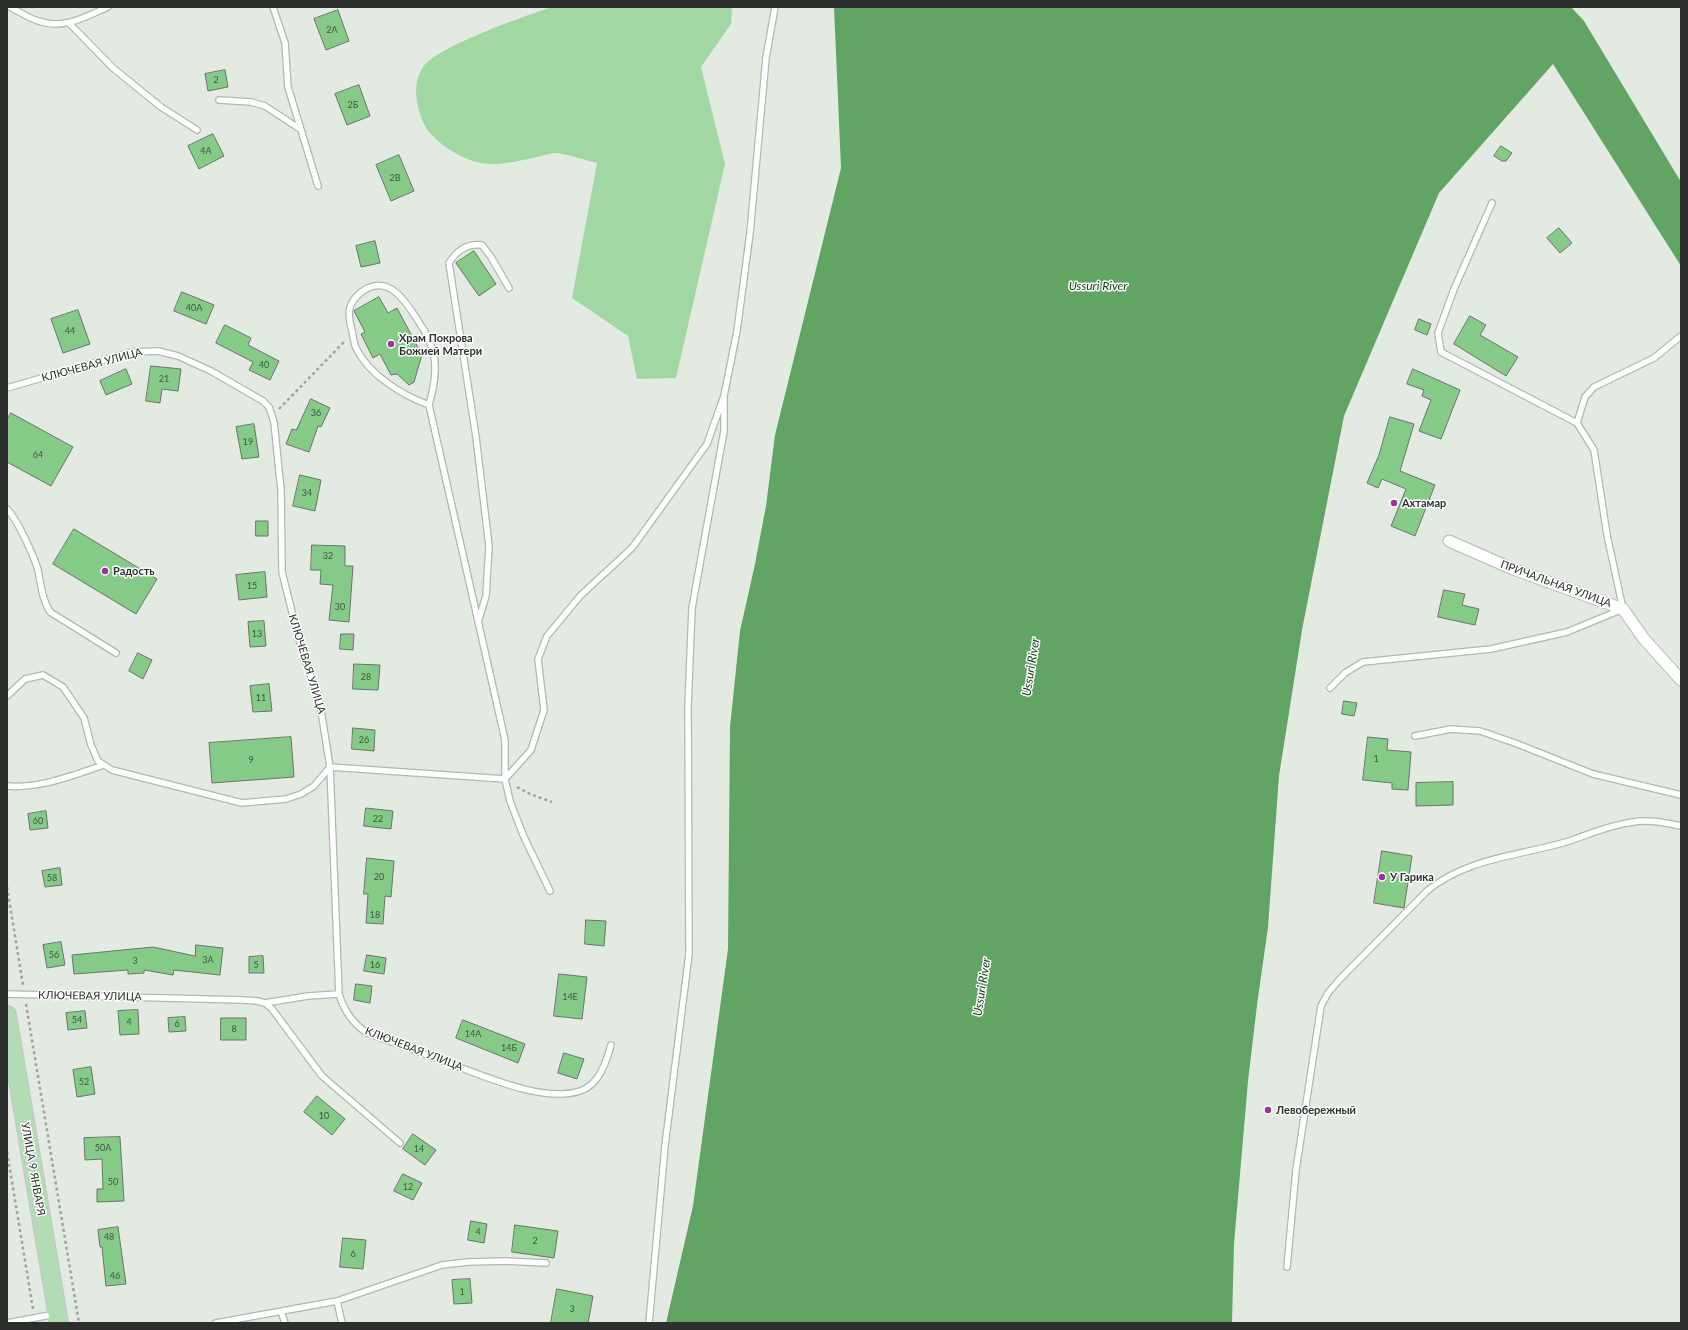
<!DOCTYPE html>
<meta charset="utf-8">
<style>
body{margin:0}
#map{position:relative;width:1688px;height:1330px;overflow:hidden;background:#e3eae2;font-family:Lato,sans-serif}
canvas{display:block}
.frame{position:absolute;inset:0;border:8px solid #2c2f2c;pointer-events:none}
</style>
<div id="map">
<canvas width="1688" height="1330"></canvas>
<div class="frame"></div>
</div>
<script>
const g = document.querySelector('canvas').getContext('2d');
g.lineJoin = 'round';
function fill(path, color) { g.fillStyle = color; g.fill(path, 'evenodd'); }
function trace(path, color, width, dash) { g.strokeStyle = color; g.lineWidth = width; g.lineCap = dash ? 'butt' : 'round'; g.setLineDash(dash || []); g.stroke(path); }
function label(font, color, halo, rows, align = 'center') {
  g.font = font + ' Lato,sans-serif'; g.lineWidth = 3; g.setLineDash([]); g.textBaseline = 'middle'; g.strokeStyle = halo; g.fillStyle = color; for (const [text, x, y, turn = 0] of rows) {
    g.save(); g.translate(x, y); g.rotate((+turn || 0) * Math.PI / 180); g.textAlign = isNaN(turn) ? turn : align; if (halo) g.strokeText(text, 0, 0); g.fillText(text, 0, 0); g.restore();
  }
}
fill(new Path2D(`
 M552 7H732L731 24 701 67 725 164 676 378 637 379 628 336 572 298 597 163C584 160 568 154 555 153 550 153 543 156 537 157 518 161 500 166 480 163 461 159 431 141 423 122 416 104 412 84 423 67 438 46 525 16 552 7Z`), '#a1d7a2');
fill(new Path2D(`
 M834 7H1571L1584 21 1681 182V266L1553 64 1439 193 1344 416 1302 630 1279 776 1268 927 1257 1005 1248 1081 1234 1244 1232 1323H666L693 1206 728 949 730 727 740 631 755 564 766 506 775 435 841 168Z`), '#61a463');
const building = new Path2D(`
 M338 10 349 41 326 50 314 19Z
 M225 70 228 87 208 91 205 74Z
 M359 85 370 116 347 125 335 94Z
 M213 134 224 156 199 169 188 146Z
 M1501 146 1512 153 1506 161H1502L1494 156Z
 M399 155 414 191 391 201 376 165Z
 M1559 228 1572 243 1560 253 1547 238Z
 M375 241 380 263 361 267 356 246Z
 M474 251 496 284 479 296 456 263Z
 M182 292 214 305 206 324 174 311Z
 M379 297 388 313 397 308 422 355 414 382 409 385 397 374 391 375 380 354 373 358 361 334 365 332 354 311Z
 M78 310 90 344 63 353 51 319Z
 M1470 316 1486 325 1480 335 1518 357 1506 376 1454 344Z
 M1419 319 1431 324 1427 335 1415 330Z
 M225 325 251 338 248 345 279 361 270 380 249 370 253 362 216 343Z
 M151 366 181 369 178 391 162 389 160 403 146 401Z
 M126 369 132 384 106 395 100 381Z
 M1413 369 1460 390 1441 439 1419 431 1431 400 1422 396 1424 390 1407 384Z
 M311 399 330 408 321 427 318 426 309 452 286 444 292 429 296 430Z
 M11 413 73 447 51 486 7 462V420Z
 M1390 417 1414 424 1400 471 1435 485 1415 536 1391 526 1406 489 1382 479 1378 488 1367 483 1379 455Z
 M254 424 259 457 242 459 236 427Z
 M300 475 321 480 315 511 293 506Z
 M256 521H268V536H256Z
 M74 529 157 579 136 614 53 564Z
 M312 545 345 546V566H353L349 622 329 620 333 585 320 584 321 570H311Z
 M265 572 267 597 239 600 236 575Z
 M1444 590 1465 594 1462 605 1479 609 1475 625 1438 617Z
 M264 621 266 646 250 647 248 622Z
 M341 634H354L353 650 340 649Z
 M138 653 152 660 143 679 129 671Z
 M354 664 380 665 378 690 353 689Z
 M269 684 272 711 253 712 250 686Z
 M1344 701 1357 703 1354 716 1342 714Z
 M353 728 375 730 374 751 352 749Z
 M291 737 294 777 212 783 209 743Z
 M1368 737 1388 739 1387 750 1411 752 1408 790 1392 789V783L1363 780Z
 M1453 782V805L1416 806V783Z
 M366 808 393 811 391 829 364 826Z
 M46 811 48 828 30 830 28 814Z
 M1382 851 1412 856 1404 908 1374 903Z
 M367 858 394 861 391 897 385 896 383 924 366 923 368 894H364Z
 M60 868 62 885 45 887 42 871Z
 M586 920 606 921 604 946 585 944Z
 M61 942 65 965 47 968 43 945Z
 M196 945 223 948 220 975 174 970 173 975 144 970V973L128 974V970L74 974 72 955 153 947 195 956Z
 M367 955 386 958 384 974 364 971Z
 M263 956 264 973H249V957Z
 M559 974 587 977 582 1019 554 1016Z
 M356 984 372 986 370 1003 354 1000Z
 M138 1010 139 1034 120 1035 118 1011Z
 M85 1011 87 1028 68 1030 66 1013Z
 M185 1017 186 1031 169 1032 168 1018Z
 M221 1018H246V1040H221Z
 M463 1020 525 1044 518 1063 456 1038Z
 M564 1053 584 1059 577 1079 558 1073Z
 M91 1067 95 1094 77 1097 73 1070Z
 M317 1096 345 1119 332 1135 304 1112Z
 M413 1134 436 1150 425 1165 403 1149Z
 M120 1137 124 1201 97 1202V1189H103L102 1159 85 1160 84 1138Z
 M403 1174 422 1183 413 1200 394 1191Z
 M471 1221 487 1224 484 1243 468 1240Z
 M515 1225 558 1231 554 1258 512 1252Z
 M118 1227 126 1284 106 1286 102 1247H100L98 1230Z
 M343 1238 366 1240 363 1269 340 1267Z
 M470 1279 472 1303 454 1304 452 1280Z
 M557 1289 593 1296 588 1323H551Z`);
fill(building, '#85ca87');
trace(building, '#6c726c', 1);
const lane = new Path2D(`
 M10 7C20 12 31 20 42 22 65 29 87 16 108 7
 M273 7 285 43 288 87 318 186
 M69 23 113 68 161 107 197 130
 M219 100 251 102 265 106 300 129
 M7 388 132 352 158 351 178 356 211 371 263 401 269 407 274 422 281 490 282 572 298 636 320 704 330 767 339 994C344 1011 352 1023 367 1033 395 1043 423 1053 451 1064 484 1076 544 1103 580 1091 599 1085 606 1063 611 1045
 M429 405C402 395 369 375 356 348 354 343 353 336 352 331 350 324 348 314 350 307 353 299 359 293 366 289 390 276 406 302 417 319 438 349 439 370 429 405L505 740V779L510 801 524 837 550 891
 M1577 423 1585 397 1594 387 1654 358 1681 336
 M7 509C17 519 34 556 38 570 41 585 42 599 50 612L116 653
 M478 622 486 596 489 546 476 437 449 263C457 250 467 243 482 245L491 257 509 288
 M1330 688 1345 673 1363 662 1491 649 1567 632 1623 609 1607 535 1594 450 1577 423 1441 352 1438 333 1454 289 1492 203
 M7 696 25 679 43 675 63 687 84 718 91 745 98 761 112 770 242 803 286 799 301 794 314 786 330 767 505 779
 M1415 736 1451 729 1480 731 1515 743 1593 774 1681 795
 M505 779 531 750 544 710 538 659 547 636 581 595 632 548 707 444 724 396 737 331 750 233 766 58 775 7
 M7 786C40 789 73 775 104 765
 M7 994 242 1000 257 1001 265 1003 272 1009 322 1076 400 1143
 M265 1003 308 996 339 994
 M1287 1267 1296 1170 1321 1006 1328 993 1340 979 1427 891C1467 858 1518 856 1566 842 1588 835 1609 825 1633 822 1648 819 1666 823 1681 826
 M337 1301 342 1323
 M281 1311 285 1323
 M7 1323 56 1314
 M216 1323 337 1301 442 1265 468 1262 505 1261 546 1263
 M649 1323 665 1146 689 954 688 706 692 608 724 431V396`);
const street = new Path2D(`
 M1449 541 1513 569 1623 609 1644 639 1681 680`);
const primary = new Path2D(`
 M7 1015 59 1323`);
trace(lane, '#b1b8b1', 8);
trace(street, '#b1b8b1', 13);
trace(primary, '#c4c5c4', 20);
trace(new Path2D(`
 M279 409 344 342
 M517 787 530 794 552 802
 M7 887 23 985
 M26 1004 79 1323
 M7 1152 33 1309`), '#9fa59e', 2.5, [3, 3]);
trace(lane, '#fff', 5.5);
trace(street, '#fff', 11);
trace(primary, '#b3dcb5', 18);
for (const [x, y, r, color] of [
 [391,344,4,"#95349c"],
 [1394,503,4,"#95349c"],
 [105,571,4,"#95349c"],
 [1382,877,4,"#95349c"],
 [1268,1110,4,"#95349c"]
]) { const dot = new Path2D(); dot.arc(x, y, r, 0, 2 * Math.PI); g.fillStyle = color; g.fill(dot); trace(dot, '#fff', 1.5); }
label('9px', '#425643', null, [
 ["2А",332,30],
 ["2",216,80],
 ["2Б",353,105],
 ["4А",206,151],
 ["2В",395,178],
 ["40А",194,308],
 ["44",70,331],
 ["40",264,365],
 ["21",164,379],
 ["36",316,413],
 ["19",248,442],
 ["64",38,455],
 ["34",307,493],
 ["32",328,556],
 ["15",252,586],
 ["30",340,607],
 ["13",257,634],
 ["28",366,677],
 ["11",261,698],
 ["26",364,740],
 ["1",1376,759],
 ["9",251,760],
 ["22",378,819],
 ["60",38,821],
 ["20",379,877],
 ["58",52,878],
 ["18",375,915],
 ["56",54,955],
 ["3А",208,960],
 ["3",135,961],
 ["5",256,965],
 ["16",375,965],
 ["14Е",570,997],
 ["54",77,1020],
 ["4",129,1022],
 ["6",177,1024],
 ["8",234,1029],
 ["14А",473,1034],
 ["14Б",509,1048],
 ["52",84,1082],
 ["10",324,1116],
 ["50А",103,1148],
 ["14",419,1149],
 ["50",113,1182],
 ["12",408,1187],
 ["4",478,1232],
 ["48",109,1237],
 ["2",535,1241],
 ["6",353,1254],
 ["46",115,1276],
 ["1",462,1292],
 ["3",572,1309]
]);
label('bold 11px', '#2c2f2c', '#fff', [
 ["Храм Покрова",399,338],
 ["Божией Матери",399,351],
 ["Ахтамар",1402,503],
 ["Радость",113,571],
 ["У Гарика",1390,877],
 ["Левобережный",1276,1110]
], 'left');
label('11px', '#2c2f2c', '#fff', [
 ["КЛЮЧЕВАЯ УЛИЦА",92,365,-15],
 ["ПРИЧАЛЬНАЯ УЛИЦА",1556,584,20],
 ["КЛЮЧЕВАЯ УЛИЦА",307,664,73],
 ["КЛЮЧЕВАЯ УЛИЦА",90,996,1],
 ["КЛЮЧЕВАЯ УЛИЦА",414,1049,21],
 ["УЛИЦА 9 ЯНВАРЯ",33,1169,80]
]);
label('italic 12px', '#06380d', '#fff', [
 ["Ussuri River",1098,286],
 ["Ussuri River",1031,667,-81],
 ["Ussuri River",982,987,-81]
]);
</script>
